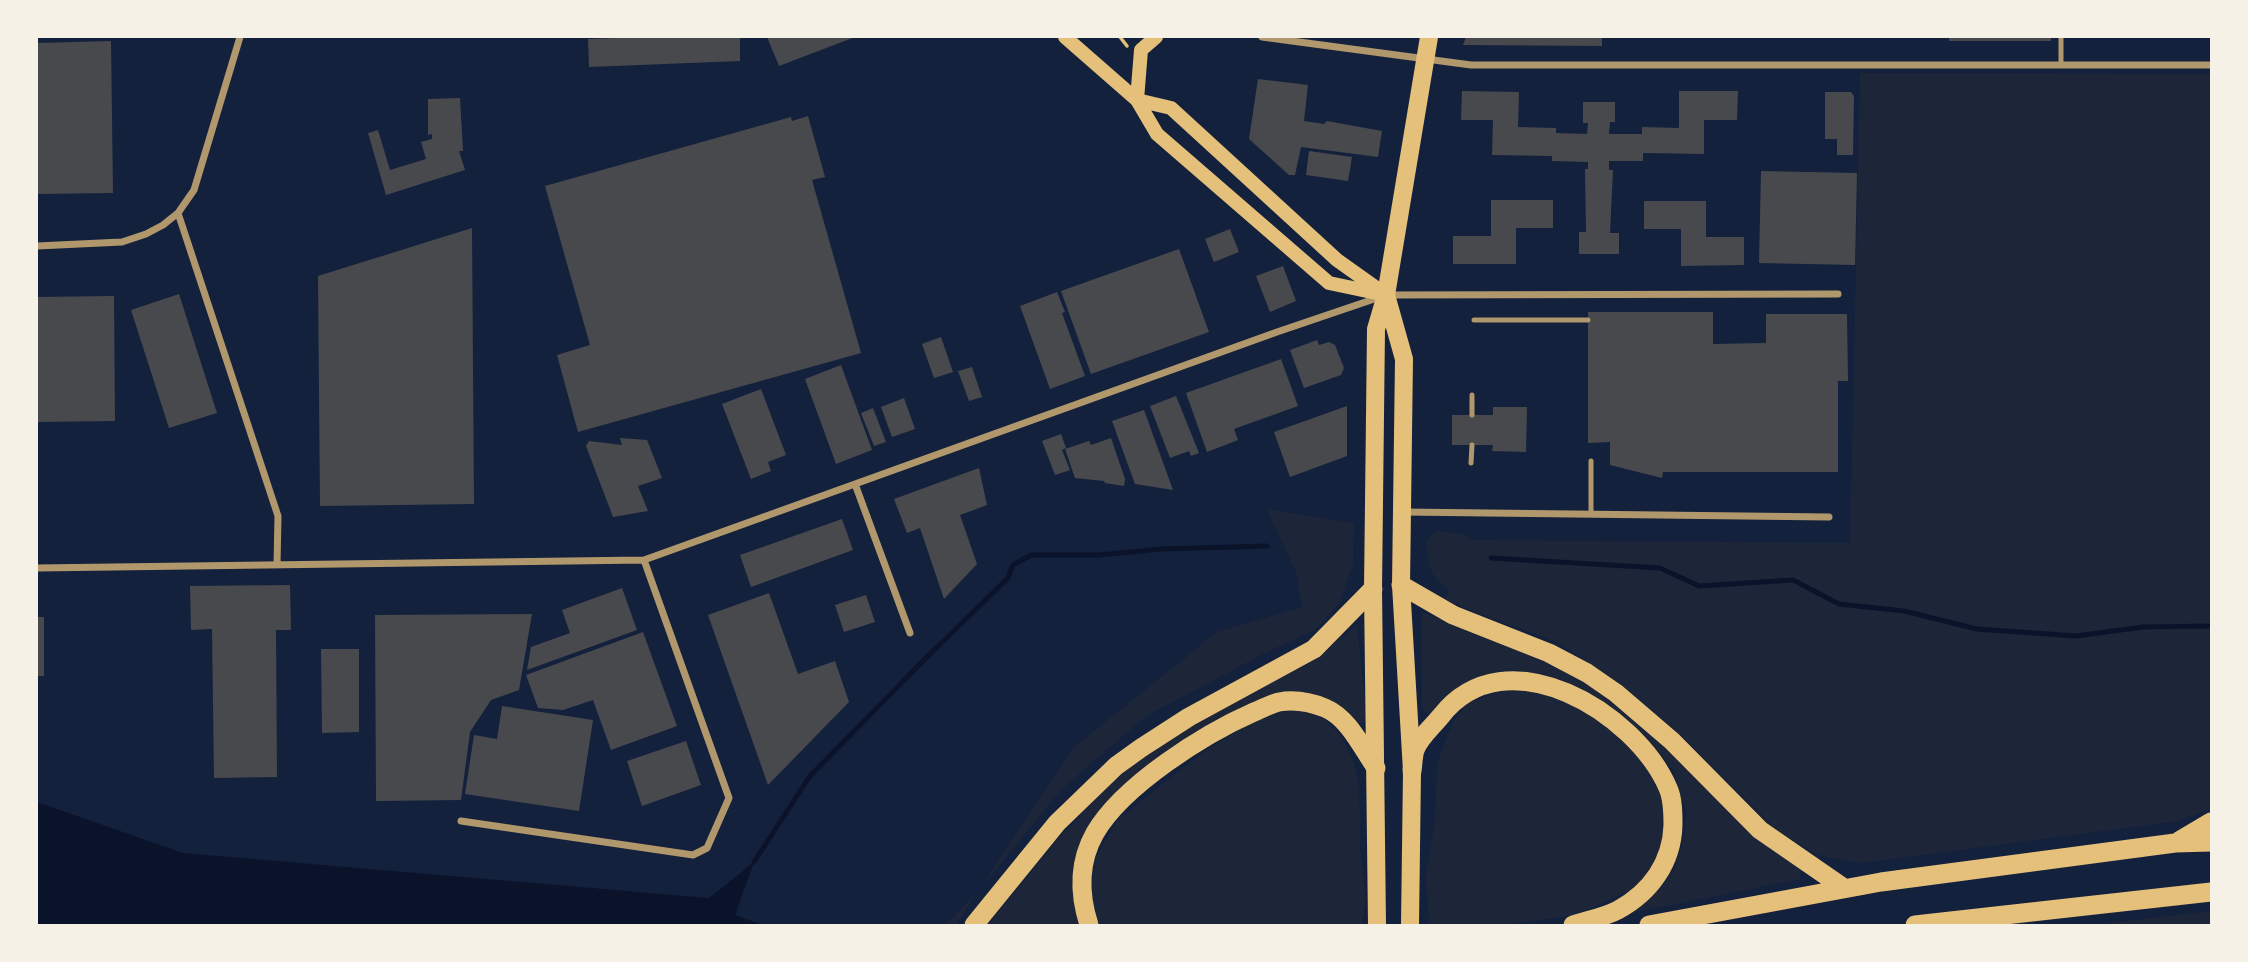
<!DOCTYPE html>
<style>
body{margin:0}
#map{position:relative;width:2248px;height:962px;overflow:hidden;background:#14213d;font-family:Arial,sans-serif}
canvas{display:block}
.frame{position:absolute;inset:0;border:38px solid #f6f1e7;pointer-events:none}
</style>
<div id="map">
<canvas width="2248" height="962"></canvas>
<div class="frame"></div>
</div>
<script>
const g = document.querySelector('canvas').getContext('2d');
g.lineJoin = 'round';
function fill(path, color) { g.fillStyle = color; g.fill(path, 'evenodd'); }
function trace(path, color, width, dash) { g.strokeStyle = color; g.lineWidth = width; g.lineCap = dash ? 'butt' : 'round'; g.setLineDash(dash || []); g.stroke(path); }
fill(new Path2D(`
 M1860 73 2211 74V810L2178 821 1862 863 1817 855 1778 831 1685 739 1620 683 1553 640 1492 619 1445 599 1449 591C1430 577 1426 563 1427 540L1436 531 1465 534 1470 540 1850 543Z
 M1266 509 1354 523 1353 564 1339 604 1315 630 1267 652 1146 716 1062 789 979 890 956 925H946L979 890 1073 748 1217 632 1302 607 1296 571Z
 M1422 612 1515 649 1584 681 1629 714 1801 867 1800 879 1622 915 1660 889 1675 867 1684 837 1686 812 1673 770 1645 735 1600 702 1562 680 1540 673 1514 672 1487 677 1430 715 1424 711 1422 703Z
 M1357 625 1367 720 1359 724 1346 709 1324 698 1241 709 1194 733 1122 790 1074 882 1077 920 1080 925H987L1062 835 1109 785 1143 758 1192 725 1306 665Z
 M1512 687 1557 696 1603 724 1652 768 1668 811 1661 859 1644 884 1579 914 1505 925H1429L1426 876 1435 821 1437 764 1453 722 1467 703Z
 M1291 708 1323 714C1326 724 1333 726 1339 734 1345 742 1351 755 1354 763 1362 789 1359 818 1360 844 1362 872 1369 898 1362 925H1099L1090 893 1096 857 1117 820 1206 750 1263 716Z
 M2211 911V925H2093Z`), '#1d2539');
fill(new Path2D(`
 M37 802 183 853 709 898 754 862 735 915 763 925H37Z`), '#0b132b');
trace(new Path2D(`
 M1491 558 1660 568 1699 586 1793 580 1839 604 1904 611 1977 629 2076 636 2143 627 2211 626
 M754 862 810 776 925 659 1008 578 1013 565 1031 555H1099L1161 549 1267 546`), '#0b132b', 5);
fill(new Path2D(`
 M646 37H740V61L589 67 588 39Z
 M767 37H855L779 66Z
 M1466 37H1602V46L1463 45Z
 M1949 37H2051V41H1949Z
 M111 41 113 193 37 194V43Z
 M1258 79 1308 85 1304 121 1324 124 1327 121 1382 131 1378 157 1301 147 1295 175H1289L1249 139Z
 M1462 91 1519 92 1518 127 1556 128V133L1587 134 1588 123H1583V102H1615V122H1610L1609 134H1642V127L1679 128V91H1738L1737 120H1704V154L1643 153V161H1609V170H1613L1610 233H1619V254H1579V232H1586L1585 169H1588V162L1552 161V156L1492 155 1493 120H1461Z
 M1825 92H1851L1854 96 1853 155H1837V139H1825Z
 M460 98 463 151H459L465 170 386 195 368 133 378 130 390 170 426 159 421 142 432 139V134L428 135V99Z
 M808 116 825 177 812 180 861 353 578 432 557 355 590 345 545 186 791 117 792 121Z
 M1309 151 1352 157 1348 181 1306 175Z
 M1761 171 1857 173 1855 265 1759 263Z
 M1491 200H1553V228H1516V264H1453V236H1491Z
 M1644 201H1706V237H1744V265L1681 266V229H1644Z
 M472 228 474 504 320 506 318 276Z
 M1230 229 1239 252 1214 262 1205 239Z
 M1179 249 1209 332 1091 374 1061 291Z
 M1283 266 1296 301 1270 312 1256 276Z
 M1057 292 1065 312 1062 313 1085 376 1050 389 1020 306Z
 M179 294 217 413 169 428 131 310Z
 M114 296 115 421 37 422V297Z
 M1588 312H1713V344L1766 343V314H1847L1848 381H1838V472H1663L1662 478 1610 465V442L1588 443Z
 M941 337 953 372 934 378 922 344Z
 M1317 340 1319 345 1329 342 1335 345 1344 368 1341 375 1304 388 1290 350Z
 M1281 359 1298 406 1234 429 1238 440 1207 452 1186 393Z
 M841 365 872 450 836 464 805 379Z
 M972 367 982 397 969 401 958 371Z
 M761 389 786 455 768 462 771 471 751 479 722 404Z
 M1176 396 1199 453 1191 456 1189 451 1170 458 1150 406Z
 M904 398 915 429 892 437 881 407Z
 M1347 406V456L1290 477 1274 432Z
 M1493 407H1527L1526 452 1492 451 1493 445H1452V415H1493Z
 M873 408 886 442 874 446 861 413Z
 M1144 410 1173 490 1135 484 1112 421Z
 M1061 434 1066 448 1062 450 1070 470 1055 475 1042 441Z
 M620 438 647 440 662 478 638 486 648 511 613 517 586 446 589 441 622 445Z
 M1111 438 1125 479 1124 486 1105 483 1104 481 1075 478 1065 449 1089 441 1091 445Z
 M979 468 987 505 960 515 977 564 944 599 920 528 907 533 894 499Z
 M842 519 853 550 751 587 740 555Z
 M290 585 291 630H276L277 777 214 778 212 629 191 630 190 586Z
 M622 588 637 630 527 670 531 647 570 633 562 610Z
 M769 593 798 674 835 661 849 702 768 785 708 615Z
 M866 595 875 622 844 632 835 605Z
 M532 614 519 690 491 700 470 732 461 800 376 801 375 615Z
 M37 617H44V676H37Z
 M643 632 677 726 611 750 593 700 563 710 538 708 526 675Z
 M321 649H359V732L322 733Z
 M502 706 593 720 579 811 465 794 474 735 497 739Z
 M686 741 701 785 642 806 627 761Z`), '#48494c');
trace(new Path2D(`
 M1120 37 1127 46`), '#e5c07b', 3.5);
trace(new Path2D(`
 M2061 37V65
 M1474 320H1588
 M1472 415V395
 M1591 461V514
 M1471 463 1472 445`), '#b1986c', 5);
trace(new Path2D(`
 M1262 37 1471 65H2211
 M178 213 278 516 277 565
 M37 246 122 242 146 234 163 225 178 213 194 190 240 37
 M855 484 910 633
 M1403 512 1829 517
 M37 568 644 560 1277 332 1386 295 1838 294
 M461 821 693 855 707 848 729 798 644 560`), '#b1986c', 7);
trace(new Path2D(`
 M1065 37 1137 100 1157 134 1329 283 1386 295
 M1137 100 1171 108 1337 260 1382 292
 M1137 100 1141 50 1156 37`), '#e5c07b', 14);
trace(new Path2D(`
 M1386 295 1404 359 1401 585 1412 771 1410 925
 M1377 925 1373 589 1376 329 1386 295 1429 37`), '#e5c07b', 18);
trace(new Path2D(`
 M1401 585 1453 615 1549 653 1587 673 1616 693 1672 741 1760 830 1844 888
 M1412 771C1413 764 1413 756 1415 750 1419 738 1433 726 1441 716 1506 633 1636 713 1668 788 1673 799 1673 813 1673 825 1672 862 1651 892 1618 910 1605 917 1588 920 1573 925
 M2179 841 2211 822
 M974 925 1057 823 1116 766 1141 748 1189 717 1314 649 1373 589
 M1089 925C1079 894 1078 863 1095 833 1123 785 1204 734 1254 712 1262 709 1270 704 1279 702 1295 699 1310 702 1325 708 1349 718 1362 748 1376 768
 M1649 925 1881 882 2175 843 2211 842
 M1915 925 2211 892`), '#e5c07b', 19);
</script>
